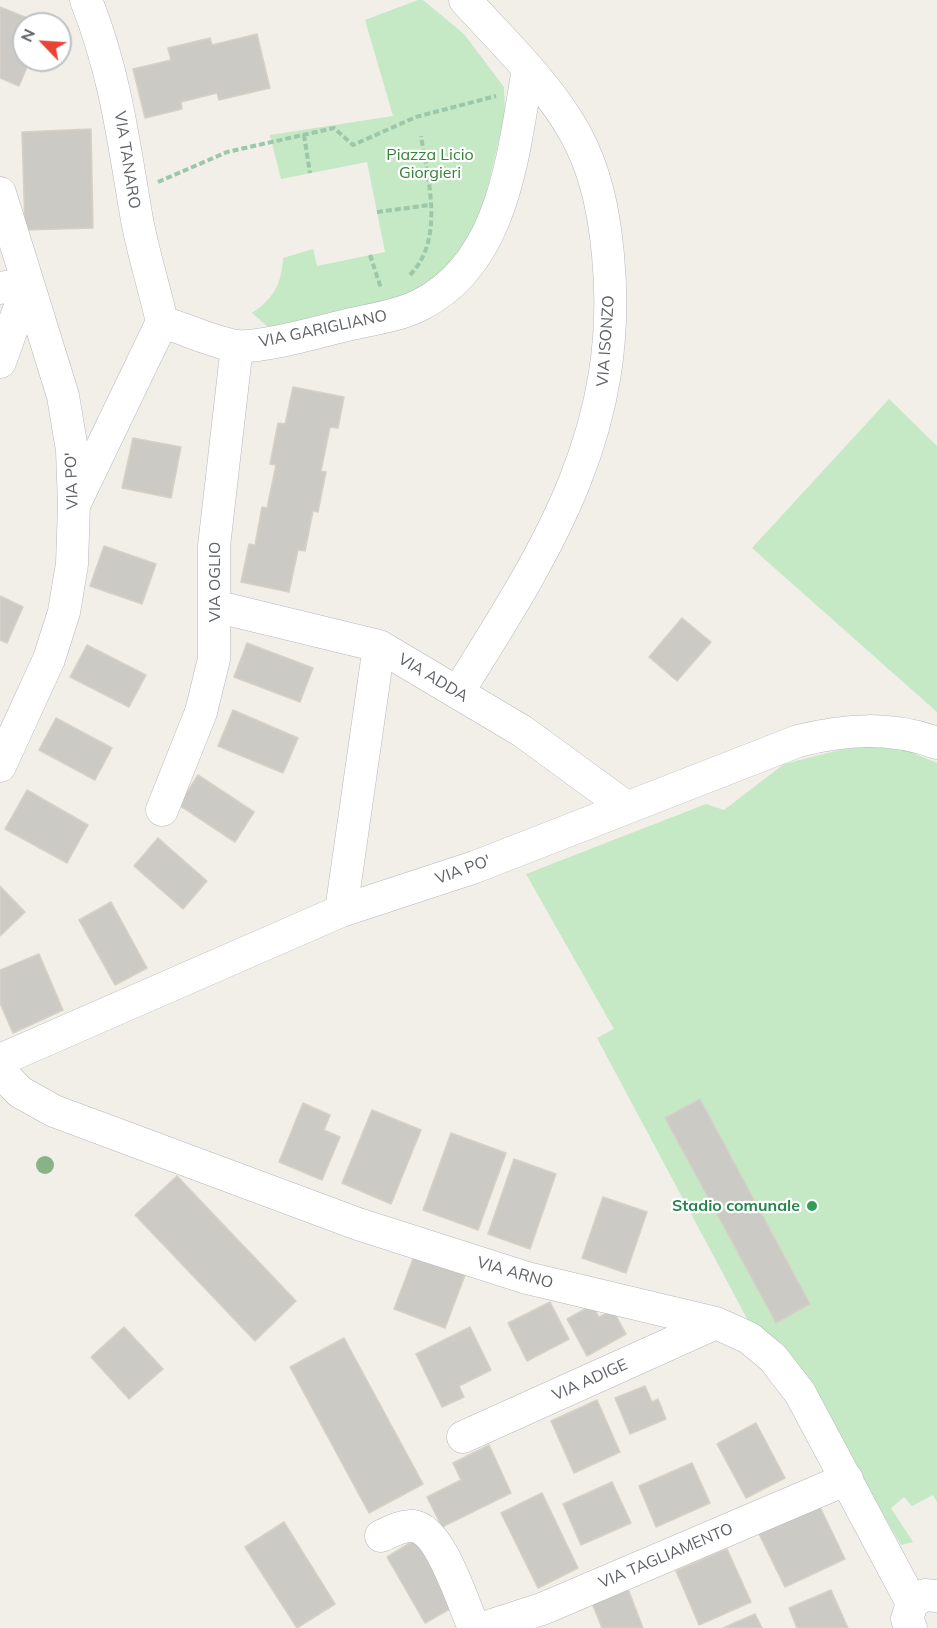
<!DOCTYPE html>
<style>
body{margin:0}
#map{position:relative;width:937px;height:1628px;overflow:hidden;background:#f1efe8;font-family:Mulish,sans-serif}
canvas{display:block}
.north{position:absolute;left:12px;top:12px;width:60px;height:60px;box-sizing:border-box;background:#fff;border:2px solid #bfc1c3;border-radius:50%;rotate:295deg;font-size:16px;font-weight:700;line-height:24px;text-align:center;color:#5f6368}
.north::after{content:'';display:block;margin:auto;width:21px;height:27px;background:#ea4335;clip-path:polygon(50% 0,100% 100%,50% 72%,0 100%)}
</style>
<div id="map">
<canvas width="937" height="1628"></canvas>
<div class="north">N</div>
</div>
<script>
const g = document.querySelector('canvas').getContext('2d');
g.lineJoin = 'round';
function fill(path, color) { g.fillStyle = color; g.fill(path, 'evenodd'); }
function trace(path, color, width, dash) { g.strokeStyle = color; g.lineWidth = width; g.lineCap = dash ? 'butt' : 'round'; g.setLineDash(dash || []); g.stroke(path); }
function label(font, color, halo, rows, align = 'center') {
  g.font = font + ' Mulish,sans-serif'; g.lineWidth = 4.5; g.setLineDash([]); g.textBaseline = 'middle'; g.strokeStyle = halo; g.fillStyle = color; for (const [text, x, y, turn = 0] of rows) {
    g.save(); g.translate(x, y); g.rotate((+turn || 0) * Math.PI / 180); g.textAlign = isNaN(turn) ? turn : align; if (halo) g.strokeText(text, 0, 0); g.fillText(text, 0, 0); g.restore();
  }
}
fill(new Path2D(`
 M418 0H423L464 34 504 87 505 114 479 225 462 252 419 291 274 332 252 313C273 299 282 284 283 258L313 249 317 266 385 252 367 162 281 179 270 135 393 116 365 20Z
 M889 399 937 446V712L752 548Z
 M872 746 911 752 937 763V1502L933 1495 912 1506 904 1497 891 1508 913 1542 901 1545 783 1344 751 1326 597 1038 614 1029 526 874 706 804 724 810 784 764 844 749Z`), '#c5e8c5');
const building = new Path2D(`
 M0 7 42 24H24V60H30L19 86 0 78Z
 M257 34 270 88 219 100 217 93 181 102 182 109 145 118 133 69 171 60 168 48 210 38 212 45Z
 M91 129 93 228 25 230 22 132Z
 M293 387 344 397 338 428 330 427 321 471 326 472 318 512 313 511 305 551 298 550 289 592 241 582 249 544 255 545 262 507 267 508 276 465 270 464 278 423 285 424Z
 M133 438 181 447 171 498 122 488Z
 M104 546 156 564 142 604 90 586Z
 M0 596 23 607 7 643 0 640Z
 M682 618 711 642 677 681 649 657Z
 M247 643 313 668 300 702 234 677Z
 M87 645 146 675 129 707 70 677Z
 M233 710 298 738 283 773 218 746Z
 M56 718 112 748 95 780 39 750Z
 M198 775 254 812 235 842 179 805Z
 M27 790 88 825 67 863 5 829Z
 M158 838 207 881 183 909 134 866Z
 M0 886 25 912 0 936Z
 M111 902 147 968 115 985 79 920Z
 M39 954 63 1010 13 1033 0 1003V970Z
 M700 1099 810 1304 776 1323 665 1118Z
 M303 1103 330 1115 324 1130 340 1137 322 1180 279 1162Z
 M372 1110 421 1130 391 1204 342 1183Z
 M451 1133 506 1153 478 1230 423 1210Z
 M514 1159 556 1174 530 1249 488 1234Z
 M177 1176 296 1301 255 1341 135 1215Z
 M603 1197 647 1212 626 1273 582 1258Z
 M416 1251 467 1270 445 1328 394 1309Z
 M550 1302 569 1339 527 1361 508 1323Z
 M592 1305 599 1317 613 1310 626 1334 587 1356 567 1319Z
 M124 1327 163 1369 129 1399 91 1357Z
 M470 1327 491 1370 459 1386 464 1397 442 1407 416 1354Z
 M344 1338 423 1484 369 1513 290 1367Z
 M645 1386 652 1402 658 1399 666 1419 630 1434 615 1398Z
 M597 1400 620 1452 574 1473 551 1421Z
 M756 1423 785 1478 746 1498 717 1444Z
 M489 1445 511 1493 442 1527 427 1497 461 1480 453 1463Z
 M692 1463 710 1503 656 1527 639 1486Z
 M612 1482 631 1523 581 1545 563 1504Z
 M542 1493 578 1568 538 1588 501 1513Z
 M819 1505 845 1559 785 1587 759 1534Z
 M284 1522 335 1604 297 1628 245 1547Z
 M418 1538 457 1605 425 1623 387 1557Z
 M727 1549 751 1602 699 1625 676 1571Z
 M628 1589 643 1628H602L592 1603Z
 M831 1590 848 1628H797L789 1608Z
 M755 1614 762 1628H723Z`);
fill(building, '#cccac5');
trace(building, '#d6d1c6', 1.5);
const minor = new Path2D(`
 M86 0C115 73 123 138 136 214 142 250 154 286 162 322
 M0 193 63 396 72 450 74 505 72 564 64 612 49 659 0 766
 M0 288 28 284 0 362
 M74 505 162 322C186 329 212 342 236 346 259 349 318 332 343 326 367 320 395 317 418 306 505 264 513 153 528 69
 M214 606 379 646 522 731 626 807
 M458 692C547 550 625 431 608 255 604 212 596 171 575 133 547 83 503 42 465 0
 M162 810 201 712 214 659V546L237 346
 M341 911 379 646
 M0 1060 341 911 475 867 798 741C846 729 890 726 937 743
 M0 1071 20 1092 54 1111 358 1224 527 1278 716 1323 749 1338 773 1358 800 1393 912 1603
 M463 1437 716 1323
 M381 1536C390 1532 402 1525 413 1526 441 1529 463 1604 474 1628
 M483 1628 542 1609 847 1479
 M911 1628 907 1619 912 1603 924 1595 937 1596`);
trace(minor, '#b5b8bc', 33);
trace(new Path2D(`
 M304 135 310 173
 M158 182 227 152 334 128 353 145 416 117 496 96
 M377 212 430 205
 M370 255 381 288
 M410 275C445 239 428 180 421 136`), '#9cc7a9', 4, [6, 3]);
trace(minor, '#fff', 32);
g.fillStyle = '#89b387';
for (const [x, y] of [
 [45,1165]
]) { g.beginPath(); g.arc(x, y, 9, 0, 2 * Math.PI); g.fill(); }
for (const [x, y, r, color] of [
 [812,1206,6,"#2e9e5b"]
]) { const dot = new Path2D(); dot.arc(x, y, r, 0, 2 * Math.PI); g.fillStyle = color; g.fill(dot); trace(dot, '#fff', 2); }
label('16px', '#348238', '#fff', [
 ["Piazza Licio",430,155],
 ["Giorgieri",430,173]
]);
label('16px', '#5f6368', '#fff', [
 ["VIA TANARO",127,160,81],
 ["VIA GARIGLIANO",323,329,-12],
 ["VIA ISONZO",606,341,-86],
 ["VIA PO'",72,481,-92],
 ["VIA OGLIO",215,582,-90],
 ["VIA ADDA",433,678,31],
 ["VIA PO'",463,870,-20],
 ["VIA ARNO",515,1273,16],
 ["VIA ADIGE",590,1380,-24],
 ["VIA TAGLIAMENTO",666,1556,-23]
]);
label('bold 16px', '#27864d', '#fff', [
 ["Stadio comunale",800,1206]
], 'right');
</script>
